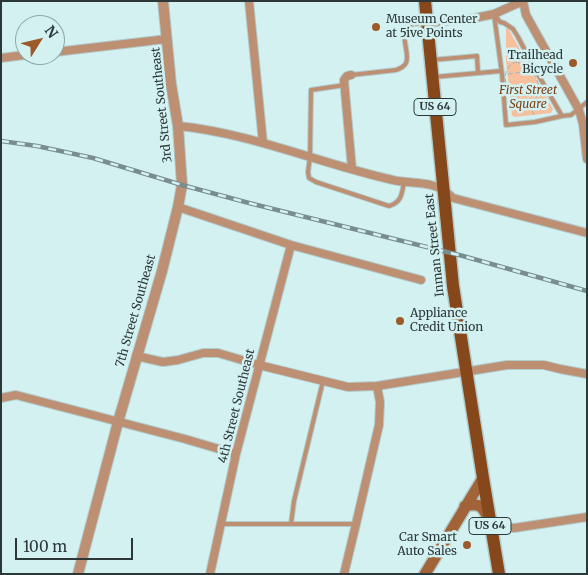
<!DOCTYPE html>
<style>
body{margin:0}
#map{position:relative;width:588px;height:575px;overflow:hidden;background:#d4f1f1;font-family:Merriweather,serif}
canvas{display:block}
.frame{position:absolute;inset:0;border:2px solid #2c3838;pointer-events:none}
.north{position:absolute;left:15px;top:15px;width:50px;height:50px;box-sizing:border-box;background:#d4f1f1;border:1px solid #91a7a7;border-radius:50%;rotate:54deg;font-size:14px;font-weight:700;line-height:20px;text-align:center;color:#2c3838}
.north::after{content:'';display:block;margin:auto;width:18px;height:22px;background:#9d5a2a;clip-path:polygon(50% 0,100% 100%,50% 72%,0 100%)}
.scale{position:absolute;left:15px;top:538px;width:118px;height:22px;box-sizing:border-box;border:2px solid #2c3838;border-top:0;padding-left:6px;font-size:15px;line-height:18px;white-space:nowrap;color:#2c3838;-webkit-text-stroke:4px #d4f1f1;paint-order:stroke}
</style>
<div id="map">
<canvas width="588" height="575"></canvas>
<div class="frame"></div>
<div class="north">N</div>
<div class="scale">100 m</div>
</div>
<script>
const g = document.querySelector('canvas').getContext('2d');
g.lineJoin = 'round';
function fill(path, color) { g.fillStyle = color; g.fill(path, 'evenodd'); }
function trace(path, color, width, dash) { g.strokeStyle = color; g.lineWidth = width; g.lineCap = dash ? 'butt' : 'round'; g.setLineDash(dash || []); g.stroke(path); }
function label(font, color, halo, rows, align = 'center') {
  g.font = font + ' Merriweather,serif'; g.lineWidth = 5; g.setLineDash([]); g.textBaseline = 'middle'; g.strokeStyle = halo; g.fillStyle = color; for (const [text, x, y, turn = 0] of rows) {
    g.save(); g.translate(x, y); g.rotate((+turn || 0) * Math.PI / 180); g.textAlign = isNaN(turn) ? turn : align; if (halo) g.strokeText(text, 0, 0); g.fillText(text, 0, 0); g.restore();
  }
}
fill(new Path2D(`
 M508 28 553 109 551 113 514 117 512 115 506 61V29Z`), '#f7bf9c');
const service = new Path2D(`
 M494 14 500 22 504 23 513 29 518 37 536 71 562 116 535 122 506 125 502 74Z
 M432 60 477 56 478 73
 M351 75 396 70C399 69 404 67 406 63 411 53 397 31 410 25 414 23 421 23 426 23
 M434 77 501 71
 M345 85 311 90 310 157 308 172 309 178 316 182 389 206C402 202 402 193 404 182
 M562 116 571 115 587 102
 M220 524H355
 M291 524 294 501 323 381`);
const minor = new Path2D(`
 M249 1 263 143
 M523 1 526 15 579 110 583 124 587 159
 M426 23 475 18 494 14 523 1
 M55 52 167 39
 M1 58 25 55
 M351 75 347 76 344 80 352 169
 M178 126C251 133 321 164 393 180 405 183 420 182 431 185 439 187 447 192 453 198L587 233
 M178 207 291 245 421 280
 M136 356 163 362 178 360 203 353H218L259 365 348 387 377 386 507 365H544L560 369 587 374
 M1 398 16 395 185 439 236 454
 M490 525 514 528 587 517
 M210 574 236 454 291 245
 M344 574 356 524 379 425 380 402 377 386`);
const tertiary = new Path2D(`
 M78 574 118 422 162 271 178 207 182 185 178 126 171 84 163 1`);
const secondary = new Path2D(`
 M465 506C480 502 483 507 489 520
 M425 574 483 478`);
const primary = new Path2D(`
 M425 1 453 286 483 478 499 574`);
trace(service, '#b2cccc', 6);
trace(minor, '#b2cccc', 10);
trace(tertiary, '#b2cccc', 12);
trace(secondary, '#b2cccc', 14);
trace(primary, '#b2cccc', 15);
trace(new Path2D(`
 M515 62C529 63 542 80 538 94 528 123 487 77 515 62Z
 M508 74 528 71
 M530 103 534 116`), '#9eb6b6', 1, [5, 2.5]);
trace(service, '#bd9074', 4);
trace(minor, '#bd9074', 8);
trace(tertiary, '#bd9074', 10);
trace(secondary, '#a36338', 11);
trace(primary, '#86481b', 12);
const rail = new Path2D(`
 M1 141 37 146 93 158 182 185 249 203 463 256 587 291`);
trace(rail, '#798d8d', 4.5);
trace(rail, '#d4f1f1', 2.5, [8]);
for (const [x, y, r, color] of [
 [376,27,5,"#9d5a2a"],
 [573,63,5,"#9d5a2a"],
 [400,321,5,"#9d5a2a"],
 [467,545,5,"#9d5a2a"]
]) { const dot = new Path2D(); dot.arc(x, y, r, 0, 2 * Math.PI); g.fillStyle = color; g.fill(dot); trace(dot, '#d4f1f1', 2); }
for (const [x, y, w] of [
 [435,107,42],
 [490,526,42]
]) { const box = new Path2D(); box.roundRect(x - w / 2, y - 8.5, w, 17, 4); g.fillStyle = '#d4f1f1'; g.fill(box); trace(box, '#2c3838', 1); }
label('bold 11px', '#2c3838', null, [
 ["US 64",435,107],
 ["US 64",490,526]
]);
label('12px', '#2c3838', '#d4f1f1', [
 ["Museum Center",386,20],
 ["at 5ive Points",386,34],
 ["Trailhead",563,56,"right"],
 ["Bicycle",563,70,"right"],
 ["Appliance",410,314],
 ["Credit Union",410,328],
 ["Car Smart",457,538,"right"],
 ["Auto Sales",457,552,"right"]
], 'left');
label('italic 12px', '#7a4117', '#d4f1f1', [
 ["First Street",528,91],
 ["Square",528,105]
]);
label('12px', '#2c3838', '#d4f1f1', [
 ["3rd Street Southeast",162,105,-96],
 ["Inman Street East",435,245,-96],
 ["7th Street Southeast",136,311,-74],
 ["4th Street Southeast",237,406,-76]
]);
</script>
